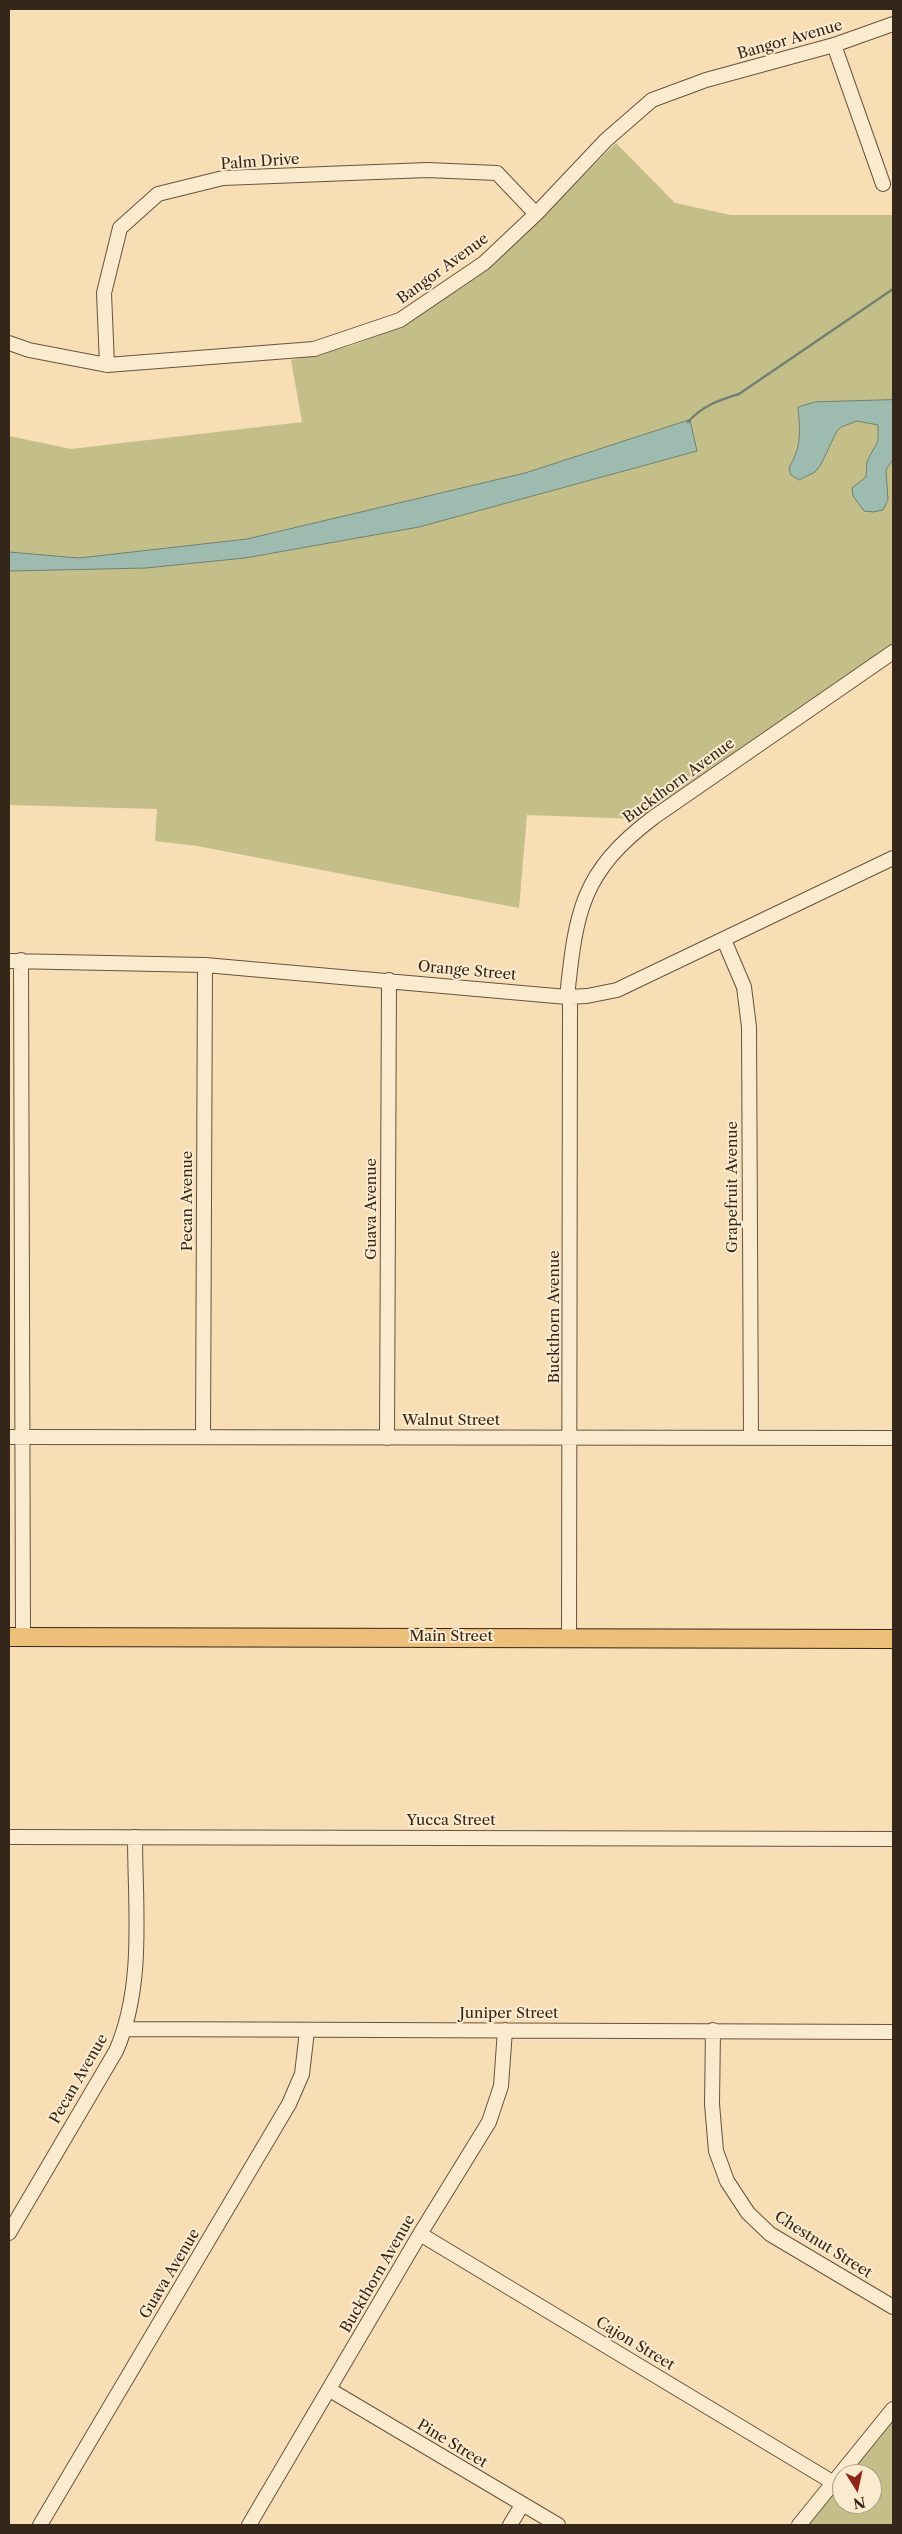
<!DOCTYPE html>
<style>
body{margin:0}
#map{position:relative;width:902px;height:2534px;overflow:hidden;background:#f8deb4;font-family:"Libre Caslon Text",serif}
canvas{display:block}
.frame{position:absolute;inset:0;border:10px solid #342619;pointer-events:none}
.north{position:absolute;left:832px;top:2464px;width:50px;height:50px;box-sizing:border-box;background:#faeace;border:1px solid #ab9c86;border-radius:50%;rotate:170deg;font-size:14px;font-weight:700;line-height:20px;text-align:center;color:#342619}
.north::after{content:'';display:block;margin:auto;width:18px;height:22px;background:#8f2418;clip-path:polygon(50% 0,100% 100%,50% 72%,0 100%)}
</style>
<div id="map">
<canvas width="902" height="2534"></canvas>
<div class="frame"></div>
<div class="north">N</div>
</div>
<script>
const g = document.querySelector('canvas').getContext('2d');
g.lineJoin = 'round';
function fill(path, color) { g.fillStyle = color; g.fill(path, 'evenodd'); }
function trace(path, color, width, dash) { g.strokeStyle = color; g.lineWidth = width; g.lineCap = dash ? 'butt' : 'round'; g.setLineDash(dash || []); g.stroke(path); }
function label(font, color, halo, rows, align = 'center') {
  g.font = font + ' "Libre Caslon Text",serif'; g.lineWidth = 4; g.setLineDash([]); g.textBaseline = 'middle'; g.strokeStyle = halo; g.fillStyle = color; for (const [text, x, y, turn = 0] of rows) {
    g.save(); g.translate(x, y); g.rotate((+turn || 0) * Math.PI / 180); g.textAlign = isNaN(turn) ? turn : align; if (halo) g.strokeText(text, 0, 0); g.fillText(text, 0, 0); g.restore();
  }
}
fill(new Path2D(`
 M616 143 675 203 731 215H893V643L637 819 527 815 519 908 197 846 155 841 157 809 9 805V436L71 449 302 422 291 360C315 354 341 350 364 341 466 299 539 219 616 143Z
 M893 2412V2525H806L842 2478V2504H872V2474H845Z`), '#c4bf89');
const water = new Path2D(`
 M893 400V459L886 470 888 500 883 510 873 512 864 511 853 496 852 488 866 477 867 461 878 441V425L857 421 841 427 837 431 820 466 815 472 799 480 791 475 789 468C802 445 800 433 798 407L815 402Z
 M690 420 697 451 419 527 245 558 146 568 9 571V552L79 558 247 539 525 473Z`);
fill(water, '#9dbcaf');
trace(water, '#738073', 1);
trace(new Path2D(`
 M688 422C702 406 719 400 739 394L893 289`), '#738073', 2.5);
const minor = new Path2D(`
 M834 45 883 184
 M9 343 29 350 107 365 314 349 400 320 484 263 536 214 606 140 652 100 706 80 834 45 893 24
 M107 365 104 293 120 228 158 194 223 178 427 170 497 173 536 214
 M724 940 744 987 749 1027 751 1438
 M21 960 23 1637
 M9 961 205 965 567 997 587 996 617 990 893 858
 M567 997C576 911 581 872 654 817L893 652
 M203 1436 205 965
 M9 1437 893 1438
 M387 1438 389 980
 M569 1637 570 997
 M9 1837 893 1839
 M125 2029 893 2032
 M713 2030 712 2104 716 2151 727 2181 748 2213 770 2234 893 2307
 M9 2233 116 2051C145 1985 135 1907 135 1837
 M420 2234 834 2483
 M330 2390 558 2525
 M40 2525 289 2104 302 2074 307 2031
 M249 2525 420 2234 489 2122 501 2086 505 2030
 M510 2525 522 2505
 M799 2525 893 2409`);
const major = new Path2D(`
 M9 1637 893 1639`);
trace(minor, '#655440', 16);
trace(major, '#342619', 20);
trace(minor, '#faeace', 14);
trace(major, '#ecbf7a', 18);
label('15px', '#342619', '#faeace', [
 ["Bangor Avenue",790,40,-16],
 ["Palm Drive",260,162,-4],
 ["Bangor Avenue",443,269,-36],
 ["Buckthorn Avenue",679,781,-36],
 ["Orange Street",467,971,5],
 ["Grapefruit Avenue",733,1187,-90],
 ["Pecan Avenue",188,1201,-90],
 ["Guava Avenue",372,1209,-90],
 ["Buckthorn Avenue",555,1317,-90],
 ["Walnut Street",451,1421],
 ["Main Street",451,1637],
 ["Yucca Street",451,1821],
 ["Juniper Street",509,2014],
 ["Pecan Avenue",79,2079,-60],
 ["Chestnut Street",823,2245,32],
 ["Guava Avenue",170,2274,-59],
 ["Buckthorn Avenue",378,2274,-60],
 ["Cajon Street",635,2344,31],
 ["Pine Street",452,2444,31]
]);
</script>
